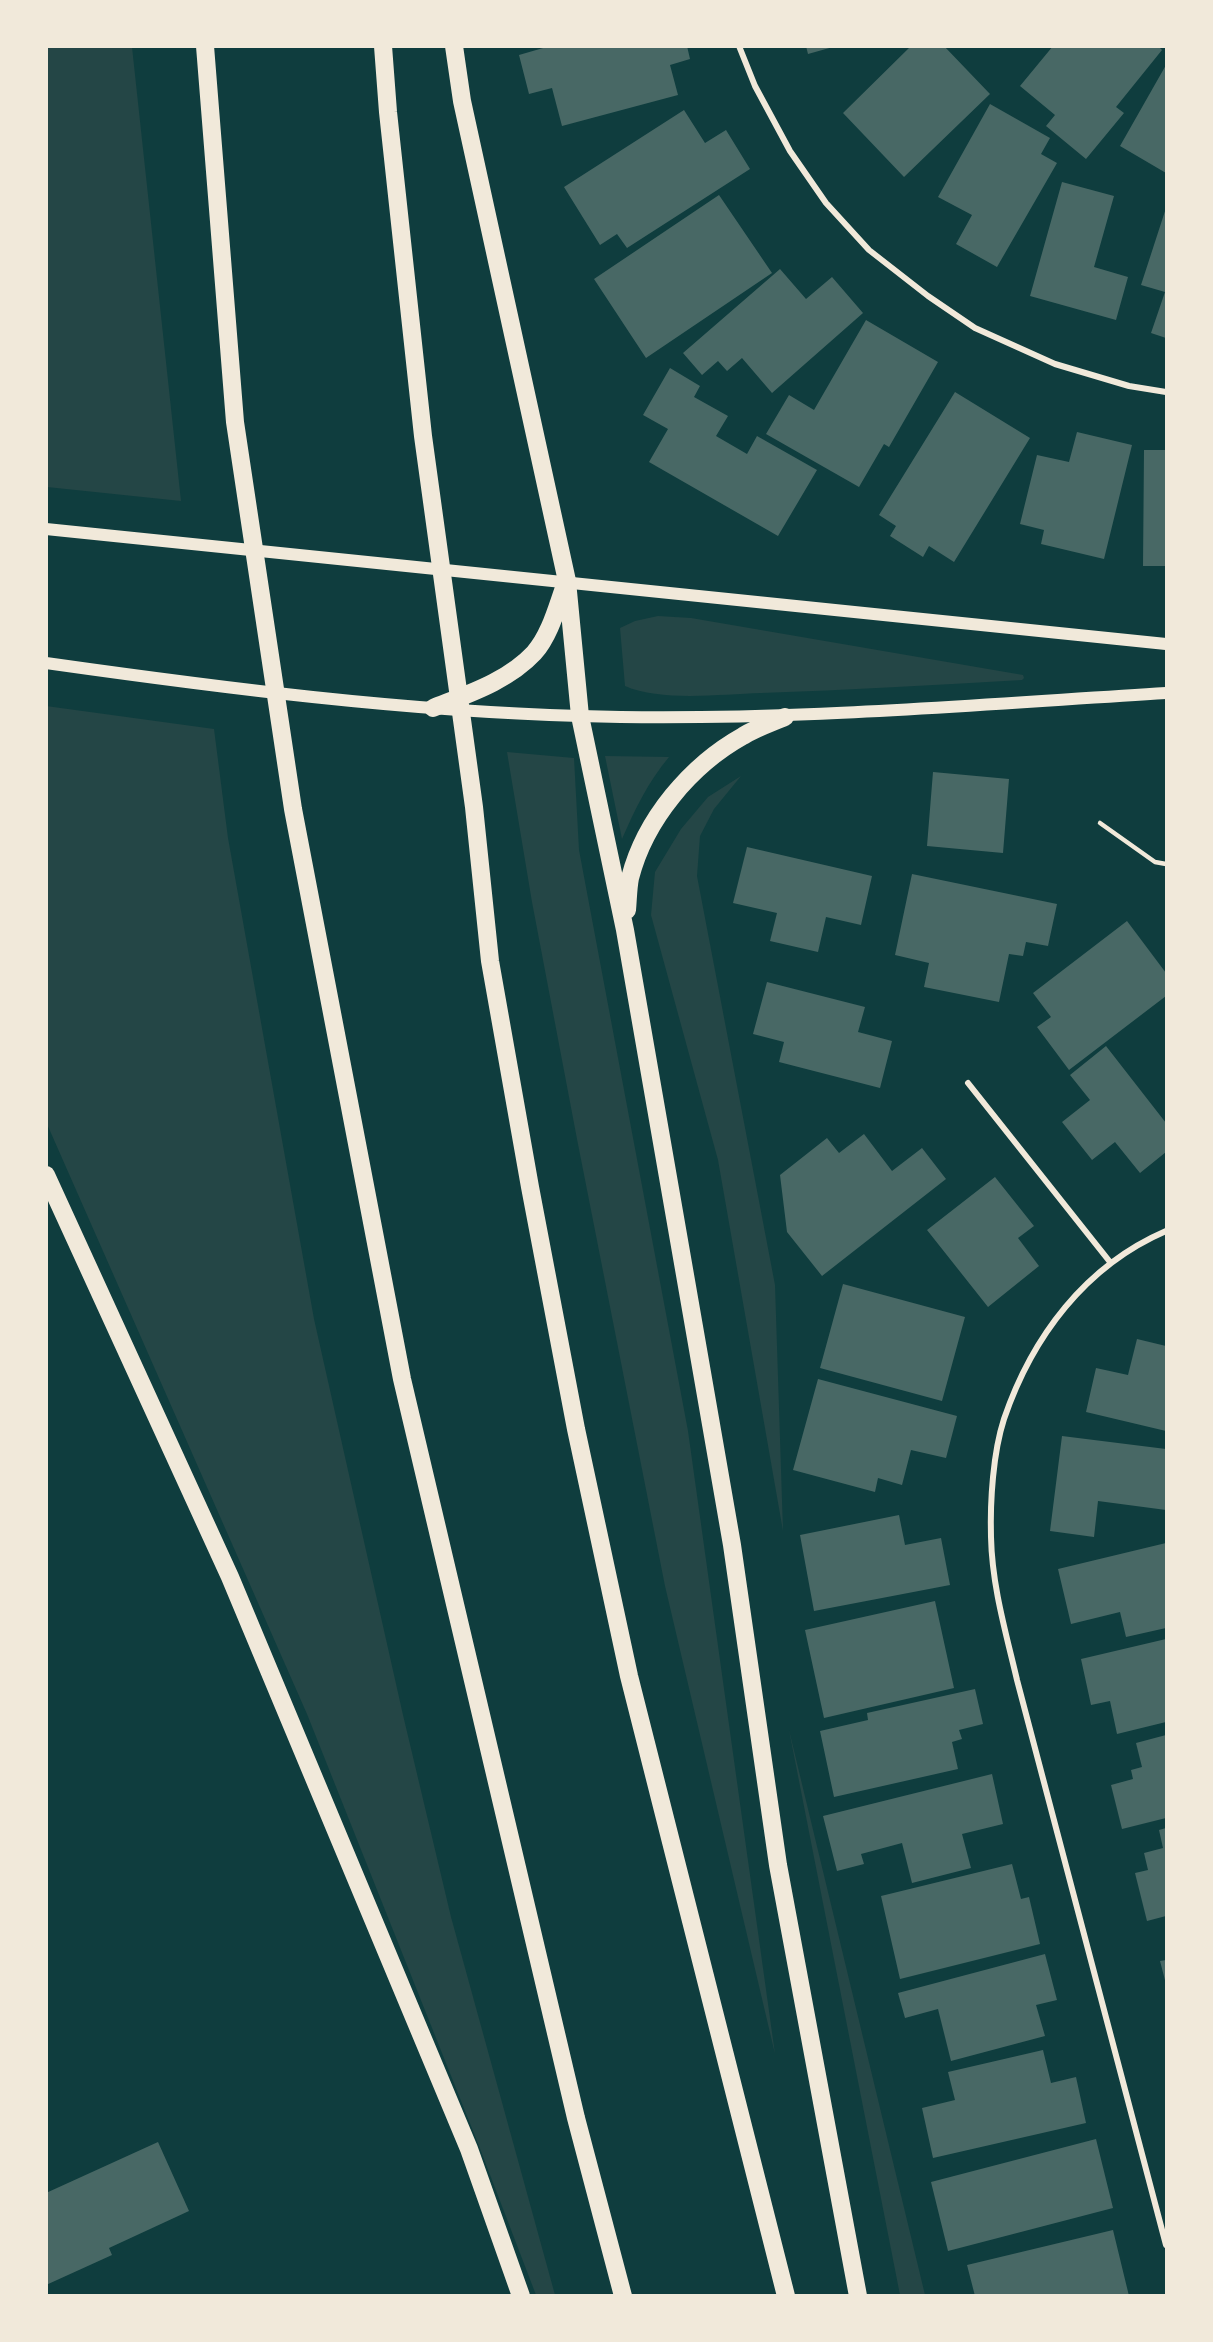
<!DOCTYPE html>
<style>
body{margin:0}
#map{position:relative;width:1213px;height:2342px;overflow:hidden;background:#0f3d3e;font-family:Commissioner,sans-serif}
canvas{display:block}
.frame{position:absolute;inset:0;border:48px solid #f1e9da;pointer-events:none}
</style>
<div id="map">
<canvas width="1213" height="2342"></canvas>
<div class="frame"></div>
</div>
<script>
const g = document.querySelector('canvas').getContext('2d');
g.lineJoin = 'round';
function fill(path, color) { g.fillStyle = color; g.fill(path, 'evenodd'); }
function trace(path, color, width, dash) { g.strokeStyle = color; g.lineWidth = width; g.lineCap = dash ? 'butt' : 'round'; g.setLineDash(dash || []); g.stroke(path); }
fill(new Path2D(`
 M47 46 132 47 181 501 47 487Z
 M658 616 691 618 1023 675 1024 678 1022 680C935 685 848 690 761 693 722 694 661 702 625 686L620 628 635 621Z
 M46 706 214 729 228 838 314 1319 403 1715 451 1917 555 2295H536L479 2146 307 1714 47 1124Z
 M507 752 574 758 579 850 688 1431 775 2054 665 1586 577 1139 532 902Z
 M605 756 669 757C648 782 635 809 622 839Z
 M741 776 714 809 700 836 697 876 775 1285 783 1531 718 1160 651 915 655 872 681 829 708 797Z
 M789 1730 925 2295H900Z`), '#244646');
fill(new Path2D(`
 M550 46H687L690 59 670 65 678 95 562 126 552 88 529 94 519 55Z
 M806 46H833V47L808 54Z
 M911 46H944L990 94 904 177 843 113Z
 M1053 46H1158L1162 50 1116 107 1124 113 1086 159 1046 126 1055 115 1020 86Z
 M1166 65V173L1120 146Z
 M990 104 1050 138 1041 154 1057 163 997 267 956 244 972 215 938 197Z
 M684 110 705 143 726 130 750 169 627 248 617 234 600 245 564 187Z
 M1062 182 1114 196 1094 267 1128 277 1116 320 1030 296Z
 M719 195 772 273 646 358 594 279Z
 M1166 208V338L1151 333 1165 292 1141 285Z
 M780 269 806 299 832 277 863 313 772 393 742 358 727 371 718 361 702 375 683 353Z
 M866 320 938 362 889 447 884 444 859 487 766 434 789 395 814 410Z
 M670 368 700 386 694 397 728 416 716 436 747 454 757 436 817 470 778 536 649 462 668 429 643 415Z
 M955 392 1030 438 954 562 929 546 923 557 890 536 896 526 879 515Z
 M1077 432 1132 445 1104 559 1041 544 1044 530 1020 524 1037 455 1069 462Z
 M1144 450H1166V566H1143Z
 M933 772 1009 779 1003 853 927 846Z
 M747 847 872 876 861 925 826 917 818 952 770 941 777 913 733 903Z
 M912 874 1057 904 1048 946 1026 942 1023 956 1009 954 999 1002 924 987 929 963 895 955Z
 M1127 921 1166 973V996L1069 1070 1037 1027 1051 1017 1033 993Z
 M767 982 865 1007 858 1032 892 1041 880 1088 779 1062 784 1042 753 1034Z
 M1106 1046 1166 1123V1152L1140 1173 1115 1142 1092 1160 1062 1122 1090 1100 1070 1075Z
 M864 1134 892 1171 922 1148 946 1179 822 1276 787 1232 780 1175 827 1138 839 1153Z
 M995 1177 1034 1226 1018 1238 1039 1266 988 1307 927 1230Z
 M843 1284 965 1317 942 1401 820 1368Z
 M1137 1339 1166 1346V1431L1086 1412 1096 1368 1128 1375Z
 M818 1379 957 1416 946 1458 911 1450 902 1485 878 1478 875 1492 793 1470Z
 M1062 1436 1166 1449V1510L1098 1501 1094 1537 1050 1531Z
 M899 1515 905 1545 941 1538 950 1585 814 1611 800 1535Z
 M1166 1543V1628L1126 1637 1120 1612 1071 1624 1058 1569Z
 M935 1601 954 1688 824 1718 805 1630Z
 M1166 1639V1722L1117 1734 1110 1701 1091 1705 1081 1659Z
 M975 1689 983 1724 959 1730 962 1739 952 1742 958 1769 834 1797 820 1731 868 1720 867 1713Z
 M1166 1735V1818L1122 1829 1111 1785 1133 1779 1131 1770 1142 1767 1136 1743Z
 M992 1774 1003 1824 962 1834 971 1868 912 1883 902 1843 861 1854 864 1864 837 1871 823 1816Z
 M1166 1828V1916L1147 1921 1135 1873 1148 1870 1144 1853 1163 1848 1159 1830Z
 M1012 1864 1021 1899 1029 1897 1040 1944 900 1979 881 1896Z
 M1045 1954 1057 2000 1036 2005 1045 2036 951 2061 938 2009 905 2018 898 1993Z
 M1166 1960V1984L1160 1961Z
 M1043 2050 1051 2083 1076 2077 1086 2123 933 2158 922 2108 955 2100 948 2072Z
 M1096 2139 1113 2208 948 2251 931 2182Z
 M158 2142 189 2211 109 2248 112 2255 46 2285V2193Z
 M1113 2230 1129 2296H975L967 2265Z`), '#486865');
trace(new Path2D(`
 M1100 823 1155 862 1166 864`), '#f1e9da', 4.5);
trace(new Path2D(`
 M739 46 755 86 790 151 826 203 869 250 928 296 975 328 1055 364 1129 386 1166 392
 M968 1083 1110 1262
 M1166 1231C1085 1266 1032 1337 1004 1419 993 1453 990 1501 991 1537 992 1586 1006 1633 1017 1680L1166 2245`), '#f1e9da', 6);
trace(new Path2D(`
 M46 529 1166 644
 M46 663C223 688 402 711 580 716 776 722 971 705 1166 693`), '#f1e9da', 12);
trace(new Path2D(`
 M205 46 235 422 293 809 402 1379 576 2118 623 2296
 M383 46 388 112 423 436 474 807 490 961 530 1187 576 1429 629 1676 786 2296
 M454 46 462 101 567 581 580 716 625 930 732 1545 778 1865 858 2296
 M433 708C468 694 508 681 534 653 550 635 557 607 565 585
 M627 910C628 899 628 888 630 878 645 819 691 765 743 736 756 728 771 723 785 717
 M46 1175 230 1577 469 2149 521 2296`), '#f1e9da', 18);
</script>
